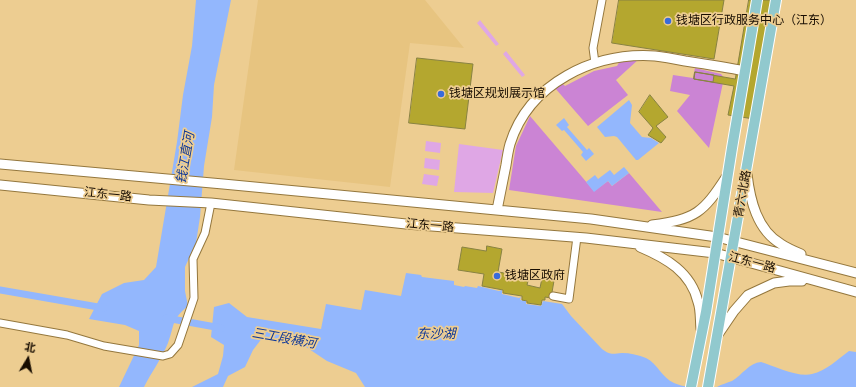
<!DOCTYPE html>
<meta charset="utf-8">
<style>
body{margin:0}
#map{position:relative;width:856px;height:387px;overflow:hidden;background:#edcd91;font-family:"Archivo Narrow","Noto Sans SC",sans-serif}
canvas{display:block}
.north{position:absolute;left:8px;top:339px;width:40px;height:40px;-webkit-text-stroke:3px #edcd91;paint-order:stroke;rotate:10deg;font-size:11px;font-weight:700;line-height:16px;text-align:center;color:#170c00}
.north::after{content:'';display:block;margin:auto;width:14px;height:18px;background:#170c00;clip-path:polygon(50% 0,100% 100%,50% 72%,0 100%)}
</style>
<div id="map">
<canvas width="856" height="387"></canvas>
<div class="north">北</div>
</div>
<script>
const g = document.querySelector('canvas').getContext('2d');
g.lineJoin = 'round';
function fill(path, color) { g.fillStyle = color; g.fill(path, 'evenodd'); }
function trace(path, color, width, dash) { g.strokeStyle = color; g.lineWidth = width; g.lineCap = dash ? 'butt' : 'round'; g.setLineDash(dash || []); g.stroke(path); }
function label(font, color, halo, rows, align = 'center') {
  g.font = font + ' "Archivo Narrow","Noto Sans SC",sans-serif'; g.lineWidth = 3.5; g.setLineDash([]); g.textBaseline = 'middle'; g.strokeStyle = halo; g.fillStyle = color; for (const [text, x, y, turn = 0] of rows) {
    g.save(); g.translate(x, y); g.rotate((+turn || 0) * Math.PI / 180); g.textAlign = isNaN(turn) ? turn : align; if (halo) g.strokeText(text, 0, 0); g.fillText(text, 0, 0); g.restore();
  }
}
fill(new Path2D(`
 M258 0H425L464 48 410 43 390 187 234 170Z`), '#e7c480');
fill(new Path2D(`
 M480 20 499 44 496 46 477 23Z
 M506 51 525 75 522 77 503 54Z
 M426 141 441 143 440 153 425 151Z
 M459 144 503 150 493 193 454 192Z
 M425 158 440 160 439 170 424 168Z
 M424 174 439 176 437 186 422 184Z`), '#dfa7e5');
fill(new Path2D(`
 M639 59 616 80 628 95 588 126 555 88 561 82 565 86 594 71 617 66 620 61Z
 M695 68 721 74 724 78 709 148 677 111 690 95 670 91 673 75 693 78Z
 M530 116 594 191 608 181 612 186 629 173 662 212 509 190 516 146Z`), '#cb84d4');
fill(new Path2D(`
 M196 0H231L214 85 212 117 204 166 200 217 196 243 185 267V291L188 306C171 320 175 324 168 343 162 358 151 373 144 387H119L139 345V331L125 325 89 319 102 294 124 283 144 280 156 267 177 142 183 95 192 46Z
 M629 100 632 105 630 123 642 137 651 138 659 143 638 160H636L617 137 614 136 605 137 597 127Z
 M564 118 569 125 567 127 587 150 589 148 594 154 586 161 581 155 583 152 564 130 562 131 556 125Z
 M624 167 629 173 612 186 608 181 594 192 586 182 595 175 598 179 610 170 614 175Z
 M406 273 421 275 422 277 454 281V285L464 287 465 286 477 288 478 286 499 291 502 290V294L519 298 521 297 520 300 526 301V304L541 306 543 301 562 304 571 316 602 349C610 355 612 354 622 353 630 353 639 355 646 358 658 364 662 378 674 383 678 385 684 386 689 387H365L356 373 327 361 303 345 282 337H263L253 350 245 367 228 376 223 387H192L218 374 223 356 224 345 211 337 214 307 229 303 247 317 321 329 326 304 361 310 365 290 401 296Z
 M849 351 856 352V387H717C722 384 727 383 732 381 742 375 749 363 761 362 774 366 799 378 812 374 826 371 838 359 849 351Z`), '#93b7fd');
trace(new Path2D(`
 M0 290 104 308
 M166 318 221 328
 M268 336 296 340`), '#93b7fd', 7);
const building = new Path2D(`
 M619 0H724L714 59 612 43Z
 M749 0H774L754 119 728 115 734 86 694 79 695 72 735 79Z
 M417 58 473 64 465 129 409 123Z
 M695 72 714 75 713 82 694 79Z
 M650 95 668 117 656 126 666 137 661 143 648 135 653 128 639 112Z
 M487 246 502 249 498 272 511 274 510 278 528 281 527 285 540 288 543 273 555 275 551 298 545 297V300H542L541 305 527 303V301L522 300V296L503 293V290L482 286 484 274 458 270 462 247 486 251Z`);
fill(building, '#b4a72f');
trace(building, '#888242', 1);
const street = new Path2D(`
 M595 63 593 48 602 0
 M553 296 569 299 577 237
 M0 323 67 335 104 346 163 356 170 354 178 345 194 298 193 259 205 233 211 203`);
const secondary = new Path2D(`
 M0 164 223 184 591 219 717 237 856 273
 M747 174C750 200 757 230 781 244 787 248 794 251 801 254
 M0 185 149 200 211 203 406 224 586 238 715 253 856 292
 M497 210C500 195 503 180 506 165 507 158 508 151 510 144 529 83 594 52 655 56 665 57 675 59 685 61 705 64 725 67 745 71
 M652 225C696 219 703 213 727 176
 M640 247C666 258 691 272 698 302 701 310 700 320 701 329
 M717 336 734 311 748 295 774 283 789 281H802`);
const primary = new Path2D(`
 M691 387 706 312 732 148 757 0
 M708 387 776 0`);
trace(street, '#94773d', 9);
trace(secondary, '#94773d', 11);
trace(primary, '#fff', 12);
trace(street, '#fff', 7);
trace(secondary, '#fff', 9);
trace(primary, '#91c9ce', 10);
for (const [x, y, r, color] of [
 [668,21,4,"#386bdb"],
 [441,94,4,"#386bdb"],
 [497,276,4,"#386bdb"]
]) { const dot = new Path2D(); dot.arc(x, y, r, 0, 2 * Math.PI); g.fillStyle = color; g.fill(dot); trace(dot, '#edcd91', 1.5); }
label('12px', '#170c00', '#edcd91', [
 ["钱塘区行政服务中心（江东）",676,21],
 ["钱塘区规划展示馆",449,94],
 ["钱塘区政府",505,276]
], 'left');
label('12px', '#170c00', '#edcd91', [
 ["青六北路",743,194,-80],
 ["江东一路",108,195,6],
 ["江东一路",430,226,5],
 ["江东一路",752,263,15]
]);
label('italic 13px', '#0c3698', '#edcd91', [
 ["钱江直河",186,158,-80],
 ["东沙湖",436,335],
 ["三工段横河",284,339,10]
]);
</script>
